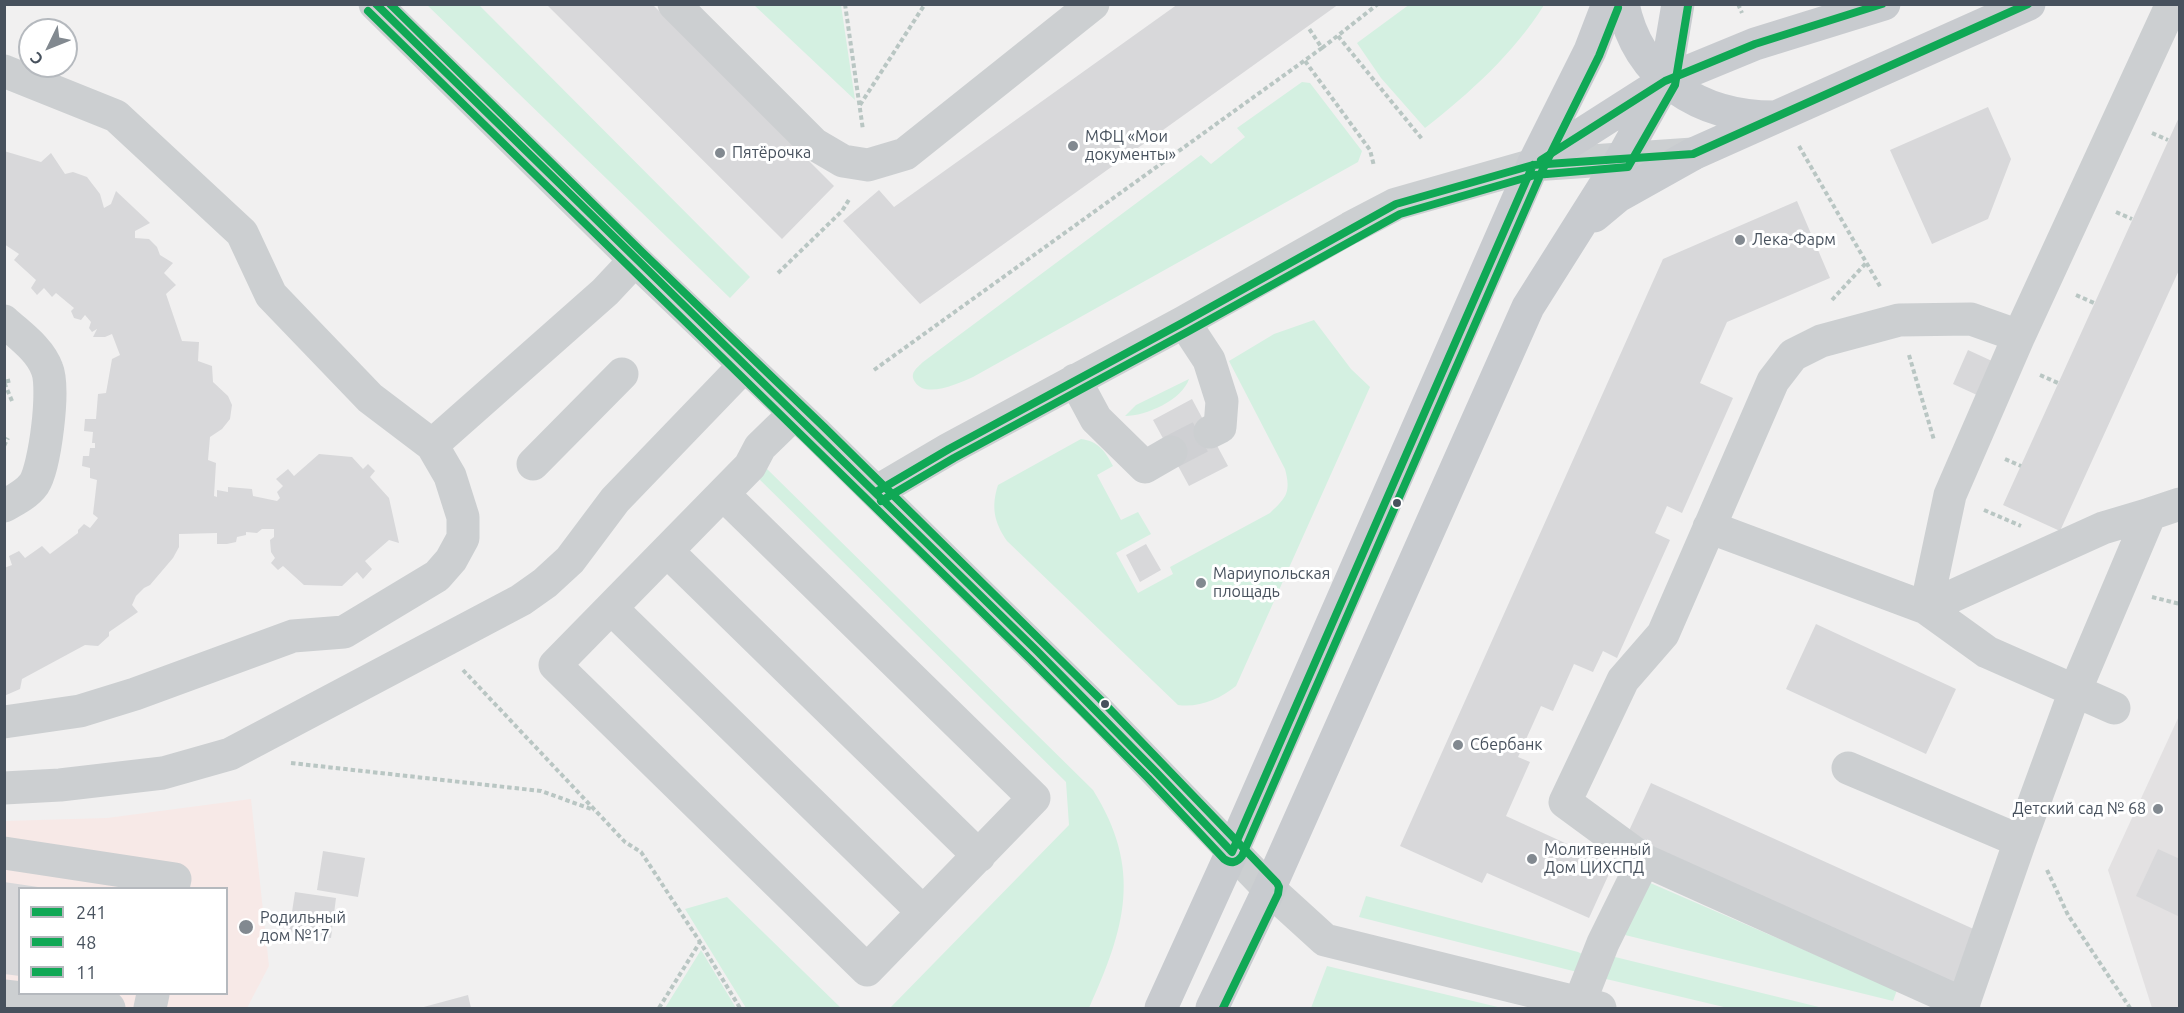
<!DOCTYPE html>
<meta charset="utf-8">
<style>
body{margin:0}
#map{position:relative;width:2184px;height:1013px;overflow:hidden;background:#f1f0f0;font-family:Ubuntu,sans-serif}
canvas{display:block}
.frame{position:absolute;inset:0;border:6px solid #47515d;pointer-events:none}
.legend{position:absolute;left:18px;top:887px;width:210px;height:108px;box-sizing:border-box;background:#fff;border:2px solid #b5b9be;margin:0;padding:8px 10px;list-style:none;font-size:18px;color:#47515d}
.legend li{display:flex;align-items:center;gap:12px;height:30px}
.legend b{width:30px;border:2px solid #b5b9be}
.north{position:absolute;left:18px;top:18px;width:60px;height:60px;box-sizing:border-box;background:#fff;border:2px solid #b5b9be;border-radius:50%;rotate:227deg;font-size:16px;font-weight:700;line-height:24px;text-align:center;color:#47515d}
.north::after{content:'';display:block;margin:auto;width:21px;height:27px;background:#828990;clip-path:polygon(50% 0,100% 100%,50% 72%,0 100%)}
</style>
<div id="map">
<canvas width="2184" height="1013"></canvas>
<div class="frame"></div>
<ul class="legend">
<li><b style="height:8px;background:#10a855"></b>241</li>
<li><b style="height:8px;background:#10a855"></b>48</li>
<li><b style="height:8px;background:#10a855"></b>11</li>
</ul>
<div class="north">С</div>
</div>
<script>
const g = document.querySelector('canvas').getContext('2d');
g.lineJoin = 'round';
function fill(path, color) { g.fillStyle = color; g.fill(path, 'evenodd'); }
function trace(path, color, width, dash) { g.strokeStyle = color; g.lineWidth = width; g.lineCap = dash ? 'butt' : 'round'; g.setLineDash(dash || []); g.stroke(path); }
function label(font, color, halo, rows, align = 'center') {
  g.font = font + ' Ubuntu,sans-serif'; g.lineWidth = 6; g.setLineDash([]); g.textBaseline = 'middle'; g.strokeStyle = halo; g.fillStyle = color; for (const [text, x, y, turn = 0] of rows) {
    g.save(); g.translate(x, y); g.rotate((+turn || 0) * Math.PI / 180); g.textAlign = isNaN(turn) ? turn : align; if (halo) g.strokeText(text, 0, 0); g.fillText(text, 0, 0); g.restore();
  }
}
fill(new Path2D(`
 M2179 716V1008H2152L2108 870Z`), '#e3e1e2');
fill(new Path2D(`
 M251 799 269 966 247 1008H5L4 821 107 818ZM20 888H226V994H20Z`), '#f7e9e7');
fill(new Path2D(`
 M1410 4H1544V5C1514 53 1470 93 1425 128L1381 78 1357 43Z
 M427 5H479L750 277 730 298Z
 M754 5H841L855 100Z
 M1302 82 1310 83 1362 151 1358 162 973 377C959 383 926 399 915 382 909 373 917 368 923 362L1201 155 1211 164 1245 137 1237 128Z
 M1314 320 1351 369 1370 387 1236 686C1220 699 1199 708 1178 705L1007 541C994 522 991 507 998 485L1081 439C1098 441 1106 452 1113 466L1097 475 1121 520 1138 512 1151 534 1116 553 1138 593 1173 574 1170 567 1270 513C1287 497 1291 492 1285 469L1229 361 1274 334Z
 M1189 379C1182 400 1146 416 1125 416L1136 405Z
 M762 464 1093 790C1143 870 1125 928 1089 1008H890L1069 825 1066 782 752 472Z
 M1648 882 1897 990 1893 1001 1625 935Z
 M1366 896 1578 952 1582 954 1577 972 1359 917Z
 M727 897 841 1008H746L685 909Z
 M701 950 736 1008H665Z
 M1611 956 1823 1008H1728L1602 978Z
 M1327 966 1502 1008H1311Z`), '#d4f0e1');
fill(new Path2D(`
 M546 4H652L834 186 782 239Z
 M1178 4H1339L920 304 843 221 879 190 894 207Z
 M1988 107 2011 159 1988 219 1932 244 1890 150Z
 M2180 115V268L2060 531 2003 505Z
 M4 151 41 162 51 153 65 174 73 172 87 177 100 194 104 208 111 204 116 191 150 223 135 231V238L149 239 157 247 160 255 173 263 164 273 176 285 166 294 182 341 199 342 198 361 212 366 213 382 228 396 232 405 230 419 222 429 210 437 208 460 216 463 214 496 217 497V490L228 492V487L252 489 253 496 277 501 280 498 277 492 283 486 276 479 288 469 294 476 319 454 352 457 363 469 368 464 375 471 370 477 389 498 399 543 389 540 365 561 372 569 363 579 357 572 342 586 304 585 283 566 278 570 271 563 275 558 271 552 270 540 274 537V529H262L257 533 246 532V535L237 537 236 542 227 544H217V533L179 534V547L173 558 150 585 144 588 136 596 132 605 138 612 109 632V636L98 646 85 645 22 679 20 689 4 696V568L12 565 9 556 19 551 25 558 42 546 50 554 78 533V530L84 524 90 528 98 518 93 514 97 480 90 478V468L82 466 83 456H89L90 448H95V443H92L93 432 84 431 85 419H96L98 394 106 393 112 359 120 355 112 334 105 337H93L97 329 92 332 89 328 91 322 85 315 81 320 74 318 71 311 74 308 56 293 52 297 44 288 37 295 31 288 36 280 14 260 19 254 4 244Z
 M1797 201 1830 278 1727 322 1700 383 1733 398 1682 513 1667 506 1655 533 1670 540 1617 658 1603 651 1593 672 1574 664 1553 711 1541 706 1518 757 1530 762 1506 816 1613 865 1589 918 1487 873 1482 883 1400 846 1663 259Z
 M1968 350 1992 361 1977 395 1953 384Z
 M1192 399 1228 466 1189 486 1153 420Z
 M1146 544 1161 570 1140 582 1126 555Z
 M1816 624 1956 689 1926 754 1786 689Z
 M1651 783 1978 931 1955 983 1627 835Z
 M2158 849 2180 859V917L2136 896Z
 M323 851 365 858 358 897 317 890Z
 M4 882 38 887 20 888V976L4 974Z
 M295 892 336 898 331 938 289 932Z
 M468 995 471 1008H420Z`), '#d8d8da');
trace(new Path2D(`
 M1171 452 1210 432`), '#cfd0d3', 33, [33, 16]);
trace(new Path2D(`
 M845 4 863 130
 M1738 4 1742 13
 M1338 36 1422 139
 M1322 48 1378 4
 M1305 61 1370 150 1374 166
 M860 105 925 4
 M2152 133 2168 140
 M1799 146 1881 288
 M2116 212 2132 219
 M778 273 842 211 850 198
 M2076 295 2094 303
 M1832 300 1866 263
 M1909 355 1934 440
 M874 370 1322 48 1308 27
 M2040 375 2058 383
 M12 401 4 382 12 380
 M4 446 8 438
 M2005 459 2021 466
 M1984 510 2021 526
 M2152 597 2180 604
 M463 670 625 842 641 852 700 942 740 1008
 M291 763 541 791 594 810
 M2047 870 2068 915 2130 1008
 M659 1008 700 942`), '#b9c6c3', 4, [4.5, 3]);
trace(new Path2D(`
 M375 4 635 260 817 434 1093 706 1269 889 1325 940 1600 1008
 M674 4 814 144 843 161 868 165 905 154 1093 4
 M4 71 116 116 242 233 271 295 370 398 432 445 450 476 463 517V538L451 560 437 576 344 632 293 636 135 694 80 711 4 722
 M4 321C19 335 40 349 47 369 55 388 45 467 34 484 27 494 15 500 4 506
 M1184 322 1209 360 1222 401 1220 427 1210 432
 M1075 380 1096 419 1145 467 1171 452
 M432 445 605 292 635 260
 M533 464 622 374
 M876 492 949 449 1184 322 1350 228 1396 204 1533 165 1693 154
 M723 494 1034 798 867 970 555 665 750 466 760 447 795 413
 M2150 514 2103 528 1926 608 1950 495 2019 336 2172 4
 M1709 527 1926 608 1987 652 2114 708
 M667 551 979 856
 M611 608 923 912
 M1848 768 2020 841
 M4 788 60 785 163 773 230 754 521 600 545 583 570 560 615 500 745 365
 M4 853 175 879 173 888
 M1644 860 1964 1004
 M4 996 109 1008
 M1579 1004 1603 943 1644 860 1565 802 1623 680 1663 634 1773 381 1793 355 1821 341 1899 320 1971 319 2019 336
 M150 1008 153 994
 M1962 1008 2020 841 2075 691 2150 514 2180 504`), '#cccfd1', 33);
trace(new Path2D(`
 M1623 4C1638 79 1701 117 1774 117
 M1535 164 1665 81 1755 44 1884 4
 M1594 216 1618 196 1693 154 2029 4
 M1161 1008 1232 852 1533 165 1590 51 1608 4
 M1212 1008 1269 889 1528 307 1622 158 1665 81 1678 4`), '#c8cbcf', 33);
trace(new Path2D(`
 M376 4 1037 651 1155 771 1232 852 1533 165
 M1541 160 1665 81 1755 44 1882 4
 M876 492 949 449 1184 322 1396 204 1533 165 1693 154 2028 4`), '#10a855', 8);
trace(new Path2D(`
 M368 11 1030 659 1148 778 1224 859C1231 864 1237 863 1242 856L1543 169 1599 56 1618 8
 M881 501 954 458 1189 331 1400 214 1535 175 1628 167 1675 85 1688 6`), '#10a855', 8);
trace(new Path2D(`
 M390 4 642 252 824 427 1100 699 1277 883 1279 887 1278 894 1223 1008`), '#10a855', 8);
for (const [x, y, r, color] of [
 [1073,146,6,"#828990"],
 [720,153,6,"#828990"],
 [1740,240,6,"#828990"],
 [1397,503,5,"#47515d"],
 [1201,583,6,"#828990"],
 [1105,704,5,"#47515d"],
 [1458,745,6,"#828990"],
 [2158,809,6,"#828990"],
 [1532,859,6,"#828990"],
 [246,927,8,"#828990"]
]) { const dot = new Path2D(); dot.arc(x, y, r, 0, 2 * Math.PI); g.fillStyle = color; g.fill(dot); trace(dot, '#fff', 2); }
label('16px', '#47515d', '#fff', [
 ["МФЦ «Мои",1085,137],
 ["документы»",1085,155],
 ["Пятёрочка",732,153],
 ["Лека-Фарм",1752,240],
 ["Мариупольская",1213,574],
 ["площадь",1213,592],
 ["Сбербанк",1470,745],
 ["Детский сад № 68",2146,809,"right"],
 ["Молитвенный",1544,850],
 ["Дом ЦИХСПД",1544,868],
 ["Родильный",260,918],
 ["дом №17",260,936]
], 'left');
</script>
